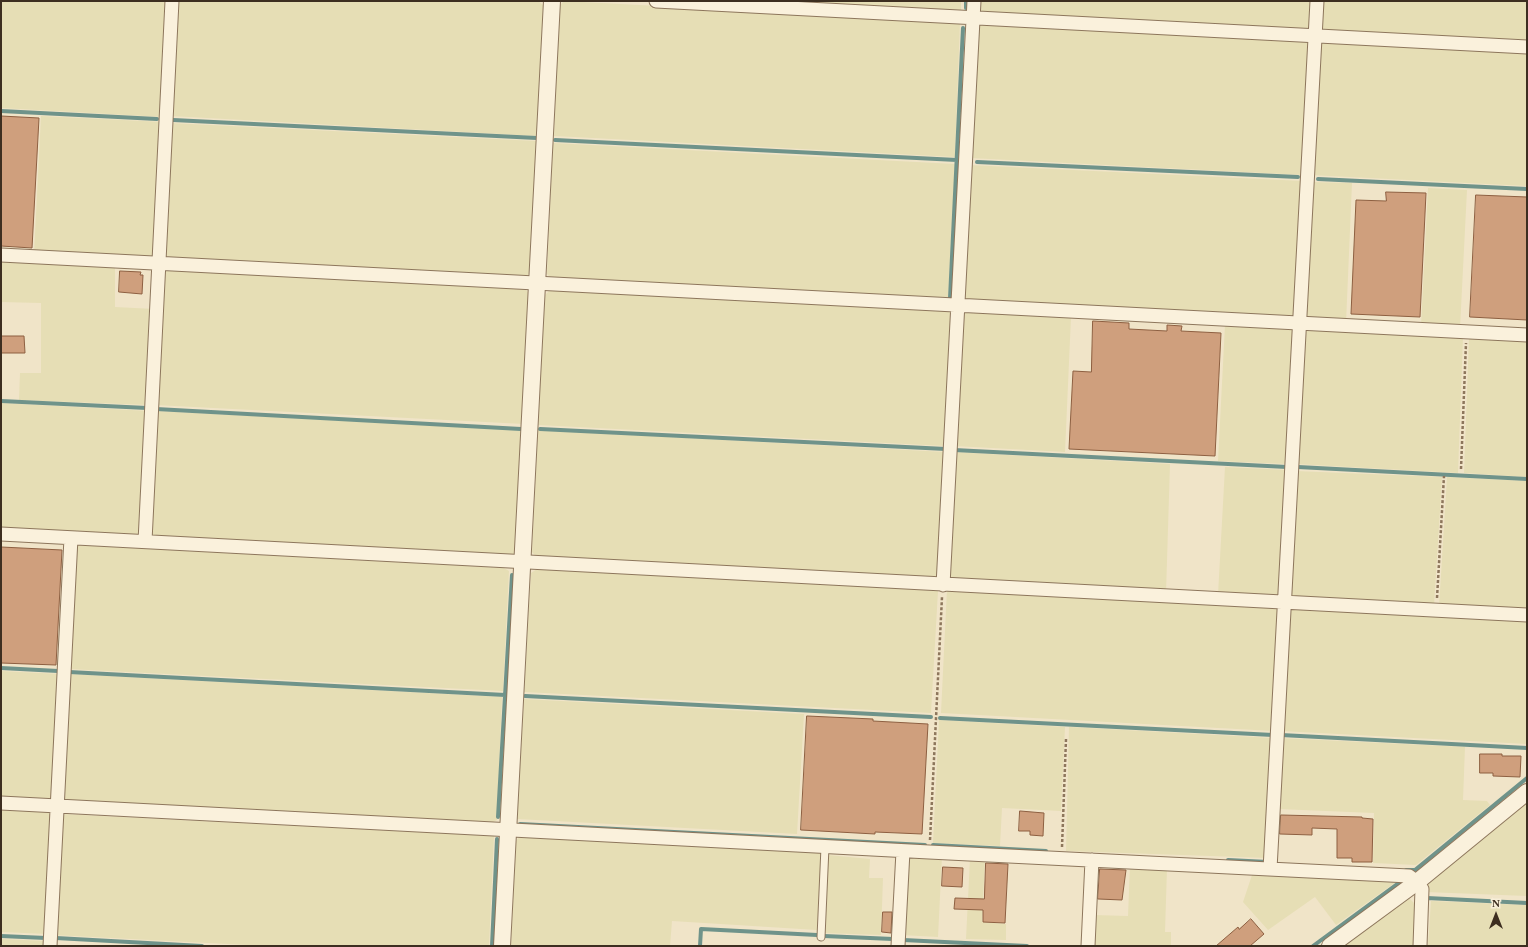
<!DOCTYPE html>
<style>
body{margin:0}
#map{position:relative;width:1528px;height:947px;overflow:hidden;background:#f0e4c8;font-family:Georgia,serif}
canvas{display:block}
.frame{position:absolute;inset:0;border:2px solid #3d2e20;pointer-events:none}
.north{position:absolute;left:1476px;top:895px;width:40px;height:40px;-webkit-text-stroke:3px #f7eed8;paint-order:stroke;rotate:0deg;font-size:11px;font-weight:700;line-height:16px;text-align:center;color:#3d2e20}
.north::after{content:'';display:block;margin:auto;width:14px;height:18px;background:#3d2e20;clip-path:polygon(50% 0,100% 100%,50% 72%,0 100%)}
</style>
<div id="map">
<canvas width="1528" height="947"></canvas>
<div class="frame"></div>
<div class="north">N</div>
</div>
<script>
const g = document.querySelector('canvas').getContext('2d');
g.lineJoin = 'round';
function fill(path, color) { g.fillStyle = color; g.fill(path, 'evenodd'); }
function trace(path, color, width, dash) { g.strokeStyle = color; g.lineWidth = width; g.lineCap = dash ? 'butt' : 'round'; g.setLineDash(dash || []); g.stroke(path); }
fill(new Path2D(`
 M1 1H168L163 117 1 108Z
 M176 1H538L543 5 537 136 170 116Z
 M564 1 960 22 955 157 554 136 559 6Z
 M738 1H961V12Z
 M977 1H1312L1311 27 1308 31 981 13 977 10Z
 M1321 1H1527V41L1322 31Z
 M981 23 1305 40 1310 44 1303 175 970 158 977 27Z
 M1322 40 1527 51V186L1310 175 1319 43Z
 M41 116 163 122 154 257 34 253Z
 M170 123 536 141 530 272 525 278 167 260 163 256Z
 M553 143 955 164 948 299 553 280 547 274Z
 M969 165 1303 181 1296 316 1293 320 966 302 963 299Z
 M1311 182 1352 183 1346 323 1307 320 1303 316Z
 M1428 188 1467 190 1460 328 1421 326Z
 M1 260 115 266V307L154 309 149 405 19 400 20 373H41V303L1 302Z
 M165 269 525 289 531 295 524 424 155 405 163 272Z
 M551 289 950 309 952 312 945 446 538 425 545 295Z
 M964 311 1071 317 1065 452 954 446 960 317Z
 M1225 325 1291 329 1295 332 1287 464 1218 461Z
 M1305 329 1463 337 1458 473 1296 464Z
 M1469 337 1527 340V477L1464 473Z
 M1 403 149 411 142 535 138 538 1 530Z
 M156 411 523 430 515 555 510 557 149 538Z
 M538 430 945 452 939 580 539 559 532 552Z
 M953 452 1170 464 1166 593 949 581Z
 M1225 467 1288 470 1281 596 1218 595Z
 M1296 471 1442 477 1434 606 1292 598 1288 593Z
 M1447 477 1527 481V611L1439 607Z
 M75 545 504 568 509 571 503 691 69 669Z
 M540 567 934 588 938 591 931 713 524 692 531 573Z
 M947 589 1279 607 1274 731 941 713Z
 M1288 607 1527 619V744L1281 731Z
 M1 671 61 674 56 797 50 801 1 799Z
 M68 674 502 697 497 820 493 822 65 802 62 798Z
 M524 699 804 714 797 834 517 819Z
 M939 720 1065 727 1061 811 1002 808 1000 846 933 843Z
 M1069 727 1273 738 1268 858 1066 851Z
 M1280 738 1465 747 1463 800 1487 801 1490 805 1416 865 1373 863 1374 813 1278 809Z
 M1527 802V896L1426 892V885Z
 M1 810 50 812 54 816 47 934 1 932Z
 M61 814 494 836 489 946H266L54 935Z
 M520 836 822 853 817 930 672 921 670 946H511L516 841Z
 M828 855 870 859 869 878H883L881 935 824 933Z
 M909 855 942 856 938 937 901 935Z
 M970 859H985L982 922 1006 924V940L966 939Z
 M1130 866 1167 868 1165 932H1171V946H1093L1094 915 1128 916Z
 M1253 872 1395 878 1396 882 1336 925 1315 897 1268 930 1243 902Z
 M1409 898 1417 906 1415 946H1344Z
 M1431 901 1527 905V946H1428Z
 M1 939 47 941 46 946H1Z`), '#e6deb5');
trace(new Path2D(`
 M966 8V1
 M1 111 157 119
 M173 120 537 138
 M555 140 957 160
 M977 162 1298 177
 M1318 179 1527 189
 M950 298 963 28
 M1 401 147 408
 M156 409 521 429
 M540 429 946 449
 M954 450 1287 467
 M1298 467 1527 479
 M1 668 58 671
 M69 672 505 695
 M525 696 931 717
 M940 718 1273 735
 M1281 735 1527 748
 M498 817 512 575
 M520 824 925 845
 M933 845 1046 851
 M1228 860 1268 862
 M1406 870H1415L1527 778
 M1427 902V898L1527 903
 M1 936 46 938
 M824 936 893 939
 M56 938 202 946
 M903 940 1027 946
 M492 946 497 839
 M700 946 701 929 817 935
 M1313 946 1400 882`), '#6f938a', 4);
const building = new Path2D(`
 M1 116 39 118 32 248 1 246Z
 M1386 192 1426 193 1420 317 1351 314 1356 200 1386 201Z
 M1476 195 1527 197V320L1470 317Z
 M120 271 141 272 140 275H143L142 294 119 292Z
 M1093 321 1129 323V329L1167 331V325L1182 326 1181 331 1221 333 1215 456 1069 449 1073 371 1091 372Z
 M1 336H24L25 353H1Z
 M1 547 62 550 56 665 1 663Z
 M807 716 873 719V721L928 724 922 834 875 832V834L801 830Z
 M1480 754H1502V756H1521L1520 777 1493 776V773H1480Z
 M1020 811 1044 813 1043 836 1030 835V831H1019Z
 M1281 815 1362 817V818L1373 819 1372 862H1352V858H1337V829L1312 828V835L1280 834Z
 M986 863 1008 864 1005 923 983 922V910L954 909 955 898 984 899Z
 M943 867 963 868 962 887 942 886Z
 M1100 869 1126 870 1122 900 1098 899Z
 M883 912H892L891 933 882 932Z
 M1251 919 1264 934 1250 946H1216L1238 927 1239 929Z`);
fill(building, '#cf9f7d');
trace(building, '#8d5f41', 1);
const service = new Path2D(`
 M821 937 825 847`);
const minor = new Path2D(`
 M656 1 1527 47
 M1 255 1527 335
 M1 534 1527 615
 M145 541 172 1
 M943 585 974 1
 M1 803 929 852 1409 876 1417 882 1422 889 1420 946
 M1270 869 1317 1
 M50 946 71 538
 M898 946 903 851
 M1088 946 1092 860`);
const tertiary = new Path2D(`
 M502 946 552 1
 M1330 946 1417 882 1527 792`);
trace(service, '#8d765c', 9);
trace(minor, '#8d765c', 15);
trace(tertiary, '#8d765c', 18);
trace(new Path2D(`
 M1461 469 1466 343
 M1437 598 1444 476
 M930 840 942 597
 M1062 847 1066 739`), '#8d765c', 2.5, [3, 2]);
trace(service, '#faf1dc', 7);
trace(minor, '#faf1dc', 13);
trace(tertiary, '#faf1dc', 16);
</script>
